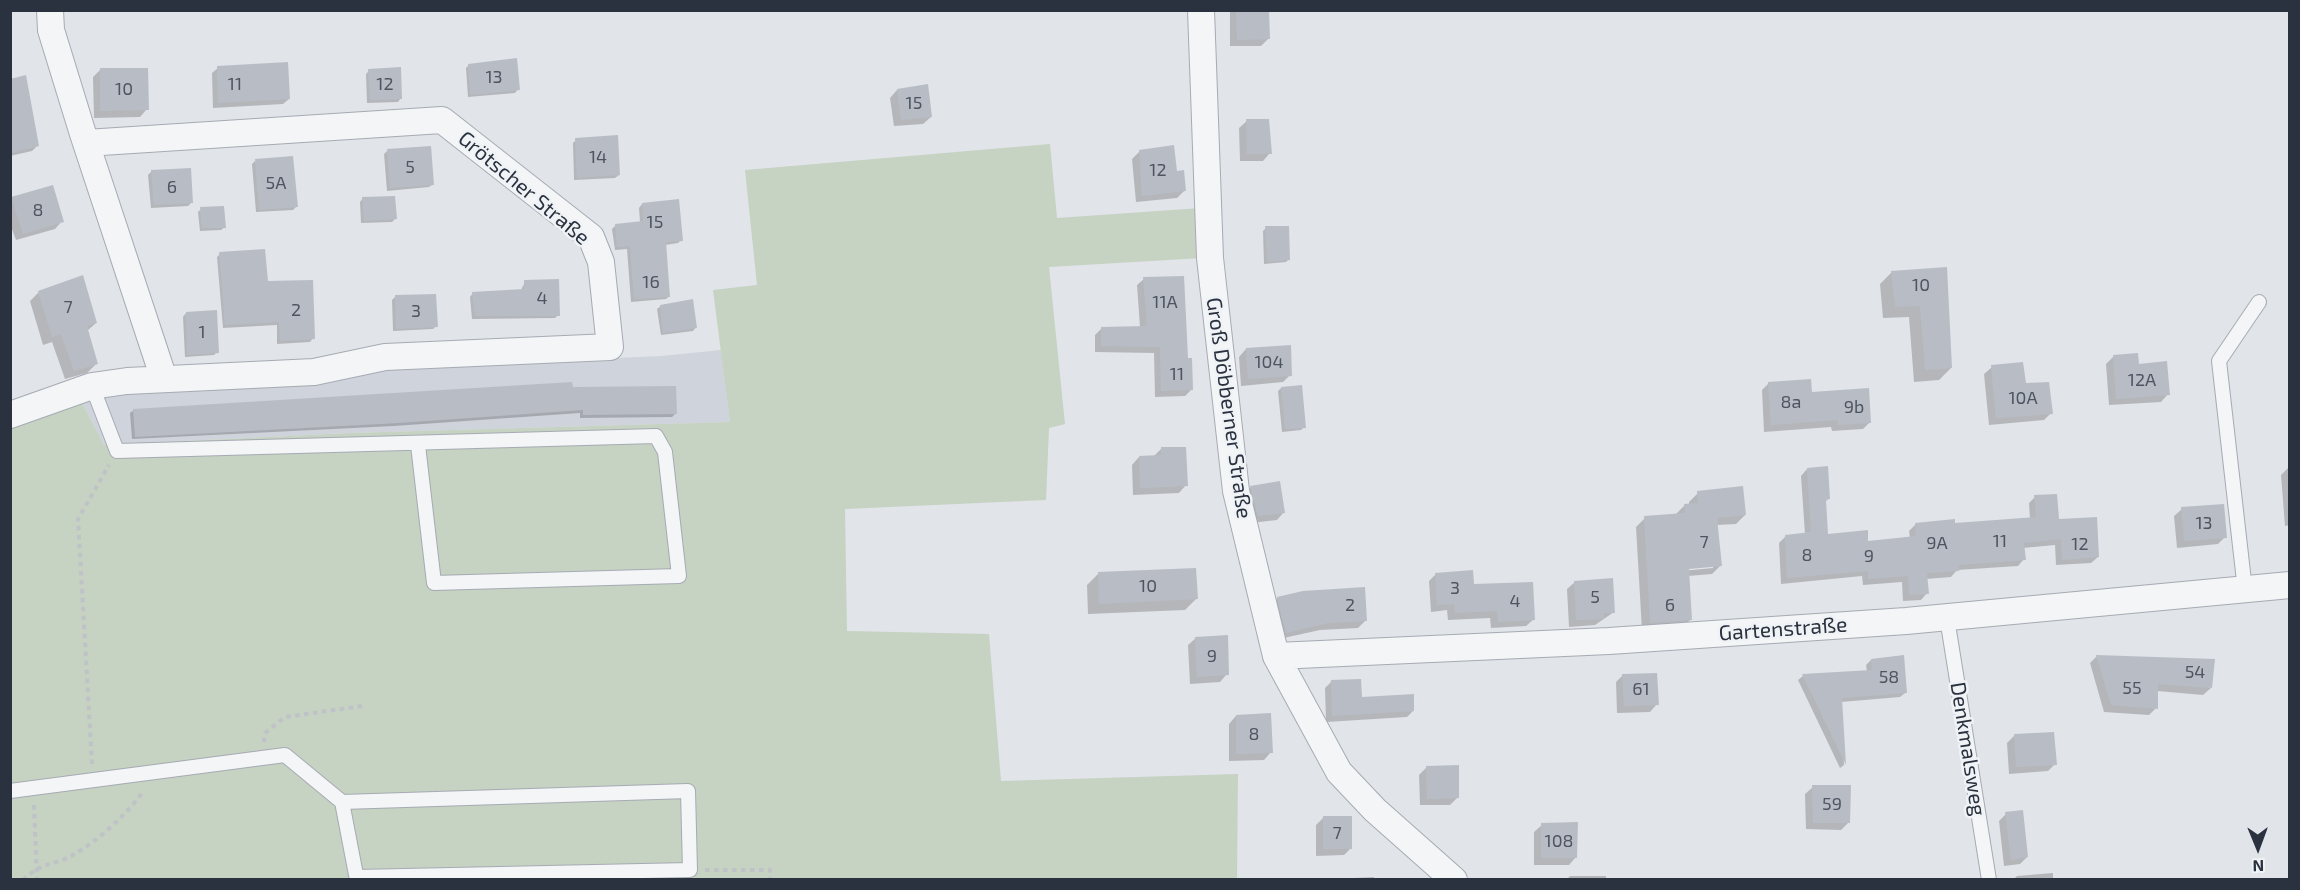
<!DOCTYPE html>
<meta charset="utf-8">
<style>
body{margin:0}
#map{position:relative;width:2300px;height:890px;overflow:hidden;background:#e1e4e9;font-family:"Exo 2",sans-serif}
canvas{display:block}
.frame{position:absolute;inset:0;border:12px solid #2a3240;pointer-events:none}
.north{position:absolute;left:2228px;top:818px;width:60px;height:60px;-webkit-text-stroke:4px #f0f3f6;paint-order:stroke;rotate:179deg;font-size:16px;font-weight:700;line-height:24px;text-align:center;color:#2a3240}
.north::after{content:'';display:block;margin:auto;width:21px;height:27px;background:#2a3240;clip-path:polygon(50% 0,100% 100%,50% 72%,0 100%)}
</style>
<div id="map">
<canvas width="2300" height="890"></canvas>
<div class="frame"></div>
<div class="north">N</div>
</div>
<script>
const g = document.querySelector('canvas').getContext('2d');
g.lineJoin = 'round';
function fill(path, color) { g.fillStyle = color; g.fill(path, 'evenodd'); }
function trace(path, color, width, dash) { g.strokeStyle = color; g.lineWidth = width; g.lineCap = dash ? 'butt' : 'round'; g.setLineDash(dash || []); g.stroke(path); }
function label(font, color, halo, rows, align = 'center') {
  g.font = font + ' "Exo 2",sans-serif'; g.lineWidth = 5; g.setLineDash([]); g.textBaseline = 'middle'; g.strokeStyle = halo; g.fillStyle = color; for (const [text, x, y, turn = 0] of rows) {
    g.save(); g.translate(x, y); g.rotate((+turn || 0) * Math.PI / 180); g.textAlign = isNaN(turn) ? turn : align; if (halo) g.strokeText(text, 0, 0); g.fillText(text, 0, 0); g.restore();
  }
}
fill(new Path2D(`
 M721 350 730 422 349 433 104 445 82 403 131 391 382 368 662 356Z`), '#cfd3db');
fill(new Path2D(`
 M1050 144 1057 218 1201 208 1202 258 1049 267 1065 424 1049 428 1046 500 845 509 847 631 989 634 1001 781 1238 774 1237 879H11L10 428 82 403 104 445 349 433 730 422 713 290 757 285 745 170Z`), '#c6d2c2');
fill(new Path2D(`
 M1230 10H1268V39L1261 46H1230Z
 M469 65 518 89 515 93 468 97 466 68Z
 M218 68 289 99 283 104 213 108 212 73Z
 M100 70 147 109 140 117 94 118 93 77Z
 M369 71 401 98 398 102 367 103 366 74Z
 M10 81 38 145 32 151 10 156Z
 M897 90 931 117 923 124 894 126 890 98Z
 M1247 121 1270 153 1263 161H1240L1239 128Z
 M576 140 619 175 615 178 574 180 573 143Z
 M387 151 433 184 429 187 387 191 384 154Z
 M1139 152 1175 172 1184 191 1177 198 1136 202 1132 159Z
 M255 161 297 206 293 210 256 212 252 164Z
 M152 171 191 203 188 206 151 208 148 175Z
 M363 198 395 219 392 222 361 223 360 202Z
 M12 199 62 221 55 229 16 240 10 224Z
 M642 204 681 240 678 243 665 245 669 296 666 299 631 302 627 249 615 250 612 229 615 226 640 222 639 208Z
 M201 209 225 227 221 230 200 231 198 212Z
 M1266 228 1289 259 1286 262 1264 264 1263 231Z
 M220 254 267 283 313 338 310 342 277 344V325L223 328 217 257Z
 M1946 269 1951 368 1939 380 1914 382 1909 317 1883 318 1880 284 1892 272Z
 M1144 279 1187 359 1191 390 1185 396 1155 397 1154 353 1095 352V335L1102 328 1140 327 1137 285Z
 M525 282 558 315 555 318 472 319 470 297 473 293 521 290Z
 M39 292 96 323 87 331 96 364 87 373 65 379 52 342 43 345 30 301Z
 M395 297 436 326 433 329 393 331 392 300Z
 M661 306 696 327 693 331 661 335 657 309Z
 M186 313 217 352 214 355 185 357 183 317Z
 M1246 349 1290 375 1283 382 1241 386 1239 357Z
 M2113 357 2137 366 2168 394 2161 402 2109 405 2106 364Z
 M1992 367 2024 384 2051 413 2044 420 1989 425 1984 374Z
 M1769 383 1811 394 1870 422 1863 429 1832 431 1831 427 1764 432 1762 390Z
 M571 388 675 414 672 417 580 418V413L394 426 132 439 130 413 134 410Z
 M1281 388 1304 427 1301 430 1282 432 1278 391Z
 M1161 449 1186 485 1179 493 1133 495 1132 465 1139 457 1154 456Z
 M2288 468 2290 525 2285 526 2281 475Z
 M1807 469 1828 499 1825 502 1826 536 1867 543 1910 538 1909 531 1916 524 1954 525 2030 519 2029 503 2035 497 2098 557 2091 563 2056 565 2055 545 2023 548 2024 559 2018 566 1957 570 1951 577 1926 579 1927 593 1921 600 1903 601 1902 582 1863 585 1862 576 1781 584 1779 543 1786 536 1805 534 1801 476Z
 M1251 487 1284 512 1277 520 1251 523 1244 494Z
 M1698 493 1745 515 1736 524 1717 525 1721 565 1712 574 1688 576 1690 620 1682 628 1642 631 1636 527 1645 518 1676 514 1685 505H1689V502ZM1713 565V568L1681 571V568Z
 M2182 509 2225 537 2218 544 2177 548 2174 516Z
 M1098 574 1196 599 1185 610 1088 614 1087 585Z
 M1436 574 1472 586 1534 619 1526 626 1491 628 1490 618 1448 620 1447 610 1431 612 1429 581Z
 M1575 582 1614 612 1595 625 1569 627 1567 589Z
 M1278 598 1365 621 1358 628 1320 630 1279 639 1270 605Z
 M1196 638 1227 674 1220 682 1190 684 1188 645Z
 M2097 656 2211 688 2203 695 2157 691 2156 708 2149 715 2104 712 2090 663Z
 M1871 660 1905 693 1900 697 1841 702 1844 765 1840 768 1798 680 1803 676 1867 672 1866 665Z
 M1623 675 1657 704 1650 712 1617 713 1616 682Z
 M1331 682 1361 699 1413 711 1407 717 1326 722 1325 688Z
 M1236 716 1271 752 1264 760 1229 761V724Z
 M2014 736 2055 764 2048 771 2009 774 2007 743Z
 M1427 767 1458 797 1450 805H1420L1419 775Z
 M1813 787 1848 823 1841 830 1806 829 1805 794Z
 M2006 814 2027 857 2020 864 2004 866 1999 821Z
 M1323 818 1351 848 1344 855 1316 856V825Z
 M1542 825 1576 857 1569 865H1534V832Z
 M2053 873V880H2013L2017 876Z
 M1570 876H1606V880H1566Z
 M1374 877V880H1352L1354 878Z`), '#0003');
fill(new Path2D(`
 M1236 10H1269L1270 39 1237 40Z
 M517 58 520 90 470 95 468 64Z
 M288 62 290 99 218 103 217 66Z
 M401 67 402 99 370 100 368 69Z
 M100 68H148L149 110 100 111Z
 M26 75 39 146 10 153V79Z
 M928 84 932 117 901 120 897 89Z
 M1246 119H1269L1272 154H1247Z
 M618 135 620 175 577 178 575 138Z
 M1174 145 1177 171 1184 170 1186 191 1142 196 1139 150Z
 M431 146 434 185 390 188 387 149Z
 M293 156 298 207 259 210 255 159Z
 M191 168 193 203 154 205 151 170Z
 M53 185 64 222 23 234 11 197Z
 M395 196 397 219 364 221 362 197Z
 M679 199 683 241 666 242 670 297 634 299 630 246 617 247 615 224 643 221 642 203Z
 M224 206 226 228H202L200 207Z
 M1265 226H1289L1290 260 1267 262Z
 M265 249 268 281 313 280 315 339 280 341 279 322 225 325 219 252Z
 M1947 267 1952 368 1925 370 1920 306 1895 307 1891 271Z
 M83 275 97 323 87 326 98 364 74 371 61 334 52 337 38 291Z
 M1184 276 1188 358H1192L1193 390 1161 391 1160 347 1101 346V327L1147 326 1143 277Z
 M559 279 560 316H475L472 292 524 289V280Z
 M436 294 438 327 396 329 395 295Z
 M693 299 697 328 663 333 660 305Z
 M217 310 219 353 187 355 186 312Z
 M1291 345 1292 376 1248 379 1246 348Z
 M2138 353 2139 364 2167 361 2170 395 2116 399 2113 355Z
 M2023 362 2026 383 2049 382 2053 414 1996 418 1991 365Z
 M1811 379 1812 392 1869 388 1871 423 1838 425V420L1771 425 1768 382Z
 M572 382 573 387 676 386 677 414 583 415V410L399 423 135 437 133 409Z
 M1302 385 1306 428 1285 429 1281 387Z
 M1161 447H1186L1188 486 1140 488 1139 456 1161 455Z
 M1828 466 1830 499 1826 500 1828 534 1868 530V541L1916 536 1915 523 1955 519V523L2036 517 2034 495 2057 494 2059 519 2097 517 2099 557 2062 560 2061 539 2024 543 2026 560 1958 565 1959 571 1927 573 1929 594 1909 595 1908 576 1868 579V571L1787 578 1785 535 1811 532 1807 468Z
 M1280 481 1285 513 1258 516 1250 486Z
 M1743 486 1746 515 1717 518 1722 566 1689 569 1692 620 1650 623 1644 516 1685 513 1684 504 1698 503 1697 491Z
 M2224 504 2227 538 2184 541 2181 507Z
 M1196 568 1198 599 1099 604 1098 572Z
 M1473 570 1474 584 1533 582 1535 620 1498 622 1497 611 1455 613 1454 604 1437 605 1435 573Z
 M1613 578 1615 613H1604V619L1576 620 1574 581Z
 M1365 587 1367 621 1328 623 1286 633 1277 597 1303 591Z
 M1228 635 1229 675 1197 677 1195 637Z
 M1904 655 1907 693 1842 698 1846 765 1802 674 1872 670 1871 659Z
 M2096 655 2215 659 2212 688 2158 684V709L2111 705Z
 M1657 673 1659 705 1624 706 1622 674Z
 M1361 679 1362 697 1414 694V711L1332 716 1331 680Z
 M1271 713 1273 753 1236 754V715Z
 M2054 732 2057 765 2016 767 2014 734Z
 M1459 765V798L1427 799 1426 766Z
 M1812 785H1851L1850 823H1813Z
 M2023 810 2028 857 2011 860 2005 812Z
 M1323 816H1352V849H1323Z
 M1578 822 1577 858H1541V823Z`), '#b8bdc5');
const lane = new Path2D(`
 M92 386 117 451 656 436 665 452 679 576 434 583 418 445
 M2245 590 2219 361 2259 302
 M1947 618 1989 880
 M10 791 285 755 342 802 357 880
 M342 802 688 791 690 870 357 877`);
const street = new Path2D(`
 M50 10 51 30 83 134 164 379
 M1201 10 1210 258 1236 491 1276 656 1339 772 1375 810 1454 880
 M10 415 92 386 127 381 314 372 385 357 610 347 601 262 591 237 442 120 86 143
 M1276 656 1609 641 1906 621 2290 585`);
trace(lane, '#a6abb3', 16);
trace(street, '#a6abb3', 28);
trace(new Path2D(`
 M264 742 265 733 285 717 362 706
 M92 764 78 519 109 465
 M34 805 37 880
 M705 870H770V880
 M23 880C43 861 53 866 73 855 99 840 125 816 143 792`), '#bfc2c7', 4, [4.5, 4.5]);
trace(lane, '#f3f5f7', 14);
trace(street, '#f3f5f7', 26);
label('18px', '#4e5561', null, [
 ["13",494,77],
 ["11",235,84],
 ["12",385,84],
 ["10",124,89],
 ["15",914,103],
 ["14",598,157],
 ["5",410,167],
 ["12",1158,170],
 ["5A",276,183],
 ["6",172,187],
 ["8",38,210],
 ["15",655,222],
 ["16",651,282],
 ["10",1921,285],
 ["4",542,298],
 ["11A",1165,302],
 ["7",68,307],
 ["2",296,310],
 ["3",416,311],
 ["1",202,332],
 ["104",1269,362],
 ["11",1177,374],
 ["12A",2142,380],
 ["10A",2023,398],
 ["8a",1791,402],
 ["9b",1854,407],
 ["13",2204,523],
 ["11",2000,541],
 ["7",1704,542],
 ["9A",1937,543],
 ["12",2080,544],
 ["8",1807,555],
 ["9",1869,556],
 ["10",1148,586],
 ["3",1455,588],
 ["5",1595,597],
 ["4",1515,601],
 ["2",1350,605],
 ["6",1670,605],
 ["9",1212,656],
 ["54",2195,672],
 ["58",1889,677],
 ["55",2132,688],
 ["61",1641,689],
 ["8",1254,734],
 ["59",1832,804],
 ["7",1337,833],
 ["108",1559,841]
]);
label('21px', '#2a3240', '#f0f3f6', [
 ["Grötscher Straße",524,188,40],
 ["Groß Döbberner Straße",1229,408,82],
 ["Gartenstraße",1783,629,-4],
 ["Denkmalsweg",1968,749,81]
]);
</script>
